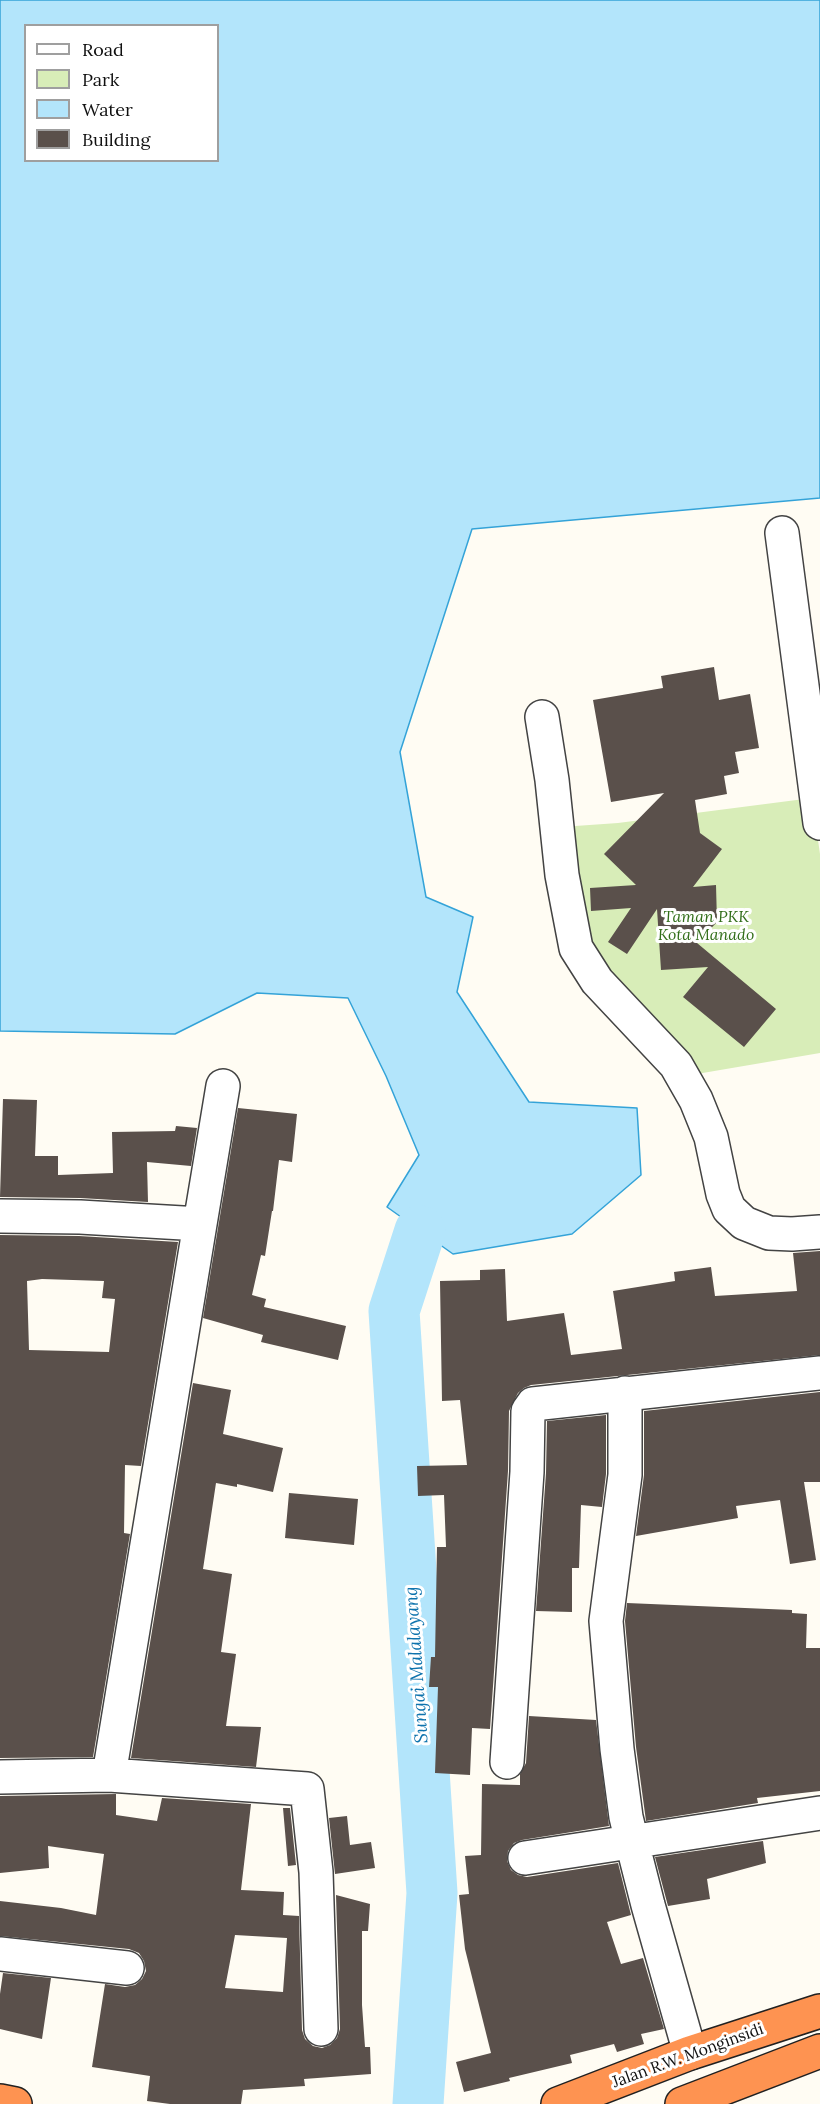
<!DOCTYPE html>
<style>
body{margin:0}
#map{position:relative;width:820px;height:2104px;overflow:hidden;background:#fffcf3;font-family:Lora,serif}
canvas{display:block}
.legend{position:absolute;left:24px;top:24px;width:195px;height:138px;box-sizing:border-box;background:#fff;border:2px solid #9f9f9f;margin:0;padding:8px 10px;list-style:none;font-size:18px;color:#101010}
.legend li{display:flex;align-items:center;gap:12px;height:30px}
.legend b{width:30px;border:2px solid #9f9f9f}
</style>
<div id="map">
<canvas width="820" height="2104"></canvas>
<ul class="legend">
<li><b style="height:8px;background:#fff"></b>Road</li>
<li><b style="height:16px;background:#d8edb8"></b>Park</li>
<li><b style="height:16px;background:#b3e5fb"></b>Water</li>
<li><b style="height:16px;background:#5a504b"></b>Building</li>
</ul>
</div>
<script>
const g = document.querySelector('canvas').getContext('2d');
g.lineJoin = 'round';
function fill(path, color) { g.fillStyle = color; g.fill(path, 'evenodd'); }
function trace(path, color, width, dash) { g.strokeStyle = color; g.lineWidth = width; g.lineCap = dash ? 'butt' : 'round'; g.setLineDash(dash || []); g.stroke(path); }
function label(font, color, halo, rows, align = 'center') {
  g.font = font + ' Lora,serif'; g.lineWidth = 6; g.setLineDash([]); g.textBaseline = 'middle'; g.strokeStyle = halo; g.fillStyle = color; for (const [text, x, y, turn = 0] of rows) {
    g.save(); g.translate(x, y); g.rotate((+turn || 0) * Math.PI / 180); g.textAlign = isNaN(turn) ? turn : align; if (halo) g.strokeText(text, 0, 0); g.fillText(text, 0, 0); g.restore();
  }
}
fill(new Path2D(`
 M812 798 820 854V1053L685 1076 580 947 561 827 618 823Z`), '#d8edb8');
const water = new Path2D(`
 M0 0H820V498L472 529 400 752 426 897 473 917 457 992 529 1102 637 1108 641 1175 572 1234 453 1254 387 1207 419 1155 386 1076 348 998 257 993 175 1034 0 1031ZM26 26H218V160H26Z`);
fill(water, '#b3e5fb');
trace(water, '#34a3d8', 1.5);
trace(new Path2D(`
 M418 2104 432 1893 394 1311 420 1231`), '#b3e5fb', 51);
fill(new Path2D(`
 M714 667 719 700 750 694 759 748 735 752 739 773 724 776 727 794 695 800 700 833 722 849 693 887 716 885 717 922 697 943 776 1009 744 1047 683 997 708 967 661 970 657 909 627 954 608 942 631 908 591 911 590 888 636 885 604 854 664 793 611 802 593 700 663 688 661 676Z
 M3 1099 37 1100 35 1156H58V1175L113 1173 112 1132 175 1131 176 1126 197 1128 191 1166 147 1162 148 1202 80 1198 0 1197Z
 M238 1108 297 1114 292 1162 279 1160 273 1211H272L265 1256 261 1255 252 1295 266 1299 264 1307 346 1326 338 1360 261 1342 263 1335 203 1318Z
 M0 1235 79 1236 178 1242 141 1466 125 1465 124 1533 130 1534 93 1757 0 1758ZM42 1279 104 1281 102 1298 115 1299 109 1352 29 1350 27 1281Z
 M820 1251V1355L531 1385 524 1388 518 1393 509 1411 508 1471 490 1729 472 1728 470 1775 435 1773 438 1687H429L431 1657H435L437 1547H446L444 1495 418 1496 417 1466 467 1465 460 1400 442 1401 440 1281 480 1280V1270L505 1269 507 1321 564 1313 571 1355 622 1349 613 1291 675 1281 674 1272 711 1267 715 1296 797 1291 793 1253Z
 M193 1383 231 1390 223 1434 283 1448 273 1492 237 1484V1487L216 1483 203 1569 232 1574 221 1652 236 1654 226 1726 261 1727 256 1767 131 1758Z
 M820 1392V1482H804L816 1560 790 1564 780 1500 736 1506 738 1518 636 1536 644 1475V1411Z
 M606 1415V1474L602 1507 581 1505 579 1568H572V1612L536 1611 546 1473 547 1421Z
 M289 1493 358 1499 354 1545 285 1538Z
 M627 1603 792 1610V1613L807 1614 806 1648H820V1791L757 1798 758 1803 646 1821 636 1747 625 1621Z
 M529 1716 596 1720 609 1826 522 1840 514 1843 508 1851 507 1861 511 1870 518 1875 527 1877 618 1863 631 1915 607 1922 621 1964 643 1958 664 2029 641 2034 644 2044 617 2052 614 2044 570 2055 572 2063 509 2078 510 2081 464 2092 456 2062 491 2053 465 1949 459 1895 469 1894 465 1856 481 1855 482 1784 520 1785V1774L526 1763Z
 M116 1794V1815L157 1821 162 1798 251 1804 241 1890 284 1892 283 1915 299 1916 302 2030 305 2039 313 2046 322 2048 330 2045 337 2038 340 2029 336 1895 370 1904 368 1931H362V2005L365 2047H370L371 2074 304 2079 305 2086 243 2090 241 2104H170L147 2101 150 2076 92 2067 105 1984 125 1987 135 1985 142 1979 146 1971 144 1961 139 1953 129 1949 0 1936V1901L61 1908 96 1915 104 1854 48 1846 49 1868 0 1873V1796ZM235 1935 287 1938 283 1992 225 1988Z
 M283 1808H290L296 1865 288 1866Z
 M347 1816 350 1845 371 1842 375 1868 335 1874 329 1818Z
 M763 1841 766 1863 707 1879 710 1899 668 1906 655 1857Z
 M3 1973 51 1978 42 2039 0 2029V1994Z`), '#5a504b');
const minor = new Path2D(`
 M782 533 820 823
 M542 717 552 780 562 875 576 948 597 981 676 1065 696 1100 711 1137 723 1194 729 1209 744 1223 769 1233 792 1234 820 1232
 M0 1216 80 1217 200 1224 109 1775
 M200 1224 223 1086
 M625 1393V1475L606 1621 617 1749 626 1817 632 1842 648 1905 690 2053
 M507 1762 527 1472 528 1411 533 1404 820 1373
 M0 1777 109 1775 307 1789 316 1872 321 2029
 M525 1858 820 1813
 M0 1954 127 1968`);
const highway = new Path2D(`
 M0 2101 15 2104
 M558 2104 690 2053 820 2011
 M682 2104 820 2051`);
trace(minor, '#434343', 36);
trace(highway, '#212121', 36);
trace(minor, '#fff', 33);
trace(highway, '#fe9351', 33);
label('italic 16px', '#326e1a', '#fff', [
 ["Taman PKK",706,917],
 ["Kota Manado",706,935]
]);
label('16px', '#101010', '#fff', [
 ["Jalan R.W. Monginsidi",688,2056,-20]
]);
label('italic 18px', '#0e73ad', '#fff', [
 ["Sungai Malalayang",417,1665,-94]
]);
</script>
